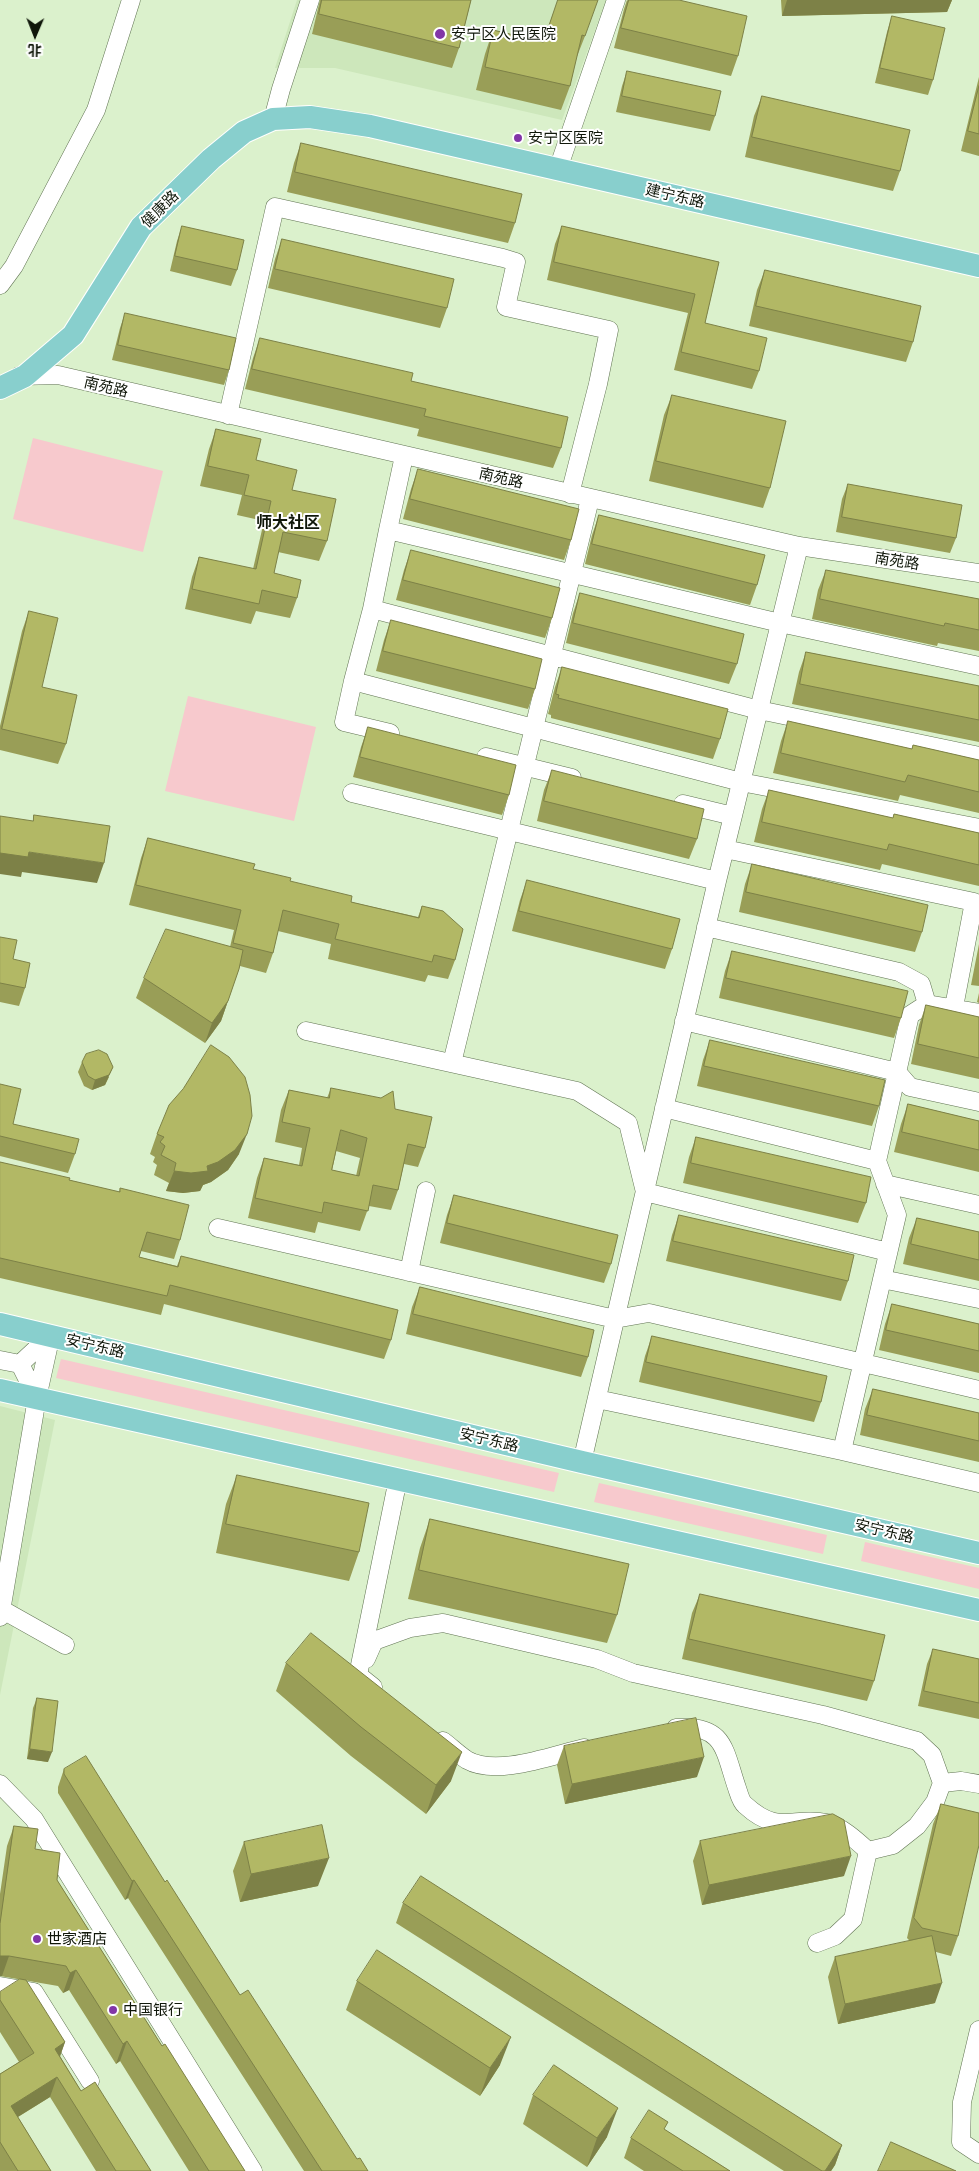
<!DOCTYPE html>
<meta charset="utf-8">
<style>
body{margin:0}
#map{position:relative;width:979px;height:2171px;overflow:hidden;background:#dbf1cc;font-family:"Exo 2","Noto Sans SC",sans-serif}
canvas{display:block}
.north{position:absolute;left:10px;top:10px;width:50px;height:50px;-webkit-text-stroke:4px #fff;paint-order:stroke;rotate:181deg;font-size:14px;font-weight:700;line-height:20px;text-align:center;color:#10170a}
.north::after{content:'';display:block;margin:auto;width:18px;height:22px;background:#10170a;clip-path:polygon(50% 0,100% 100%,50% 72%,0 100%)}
</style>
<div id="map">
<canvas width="979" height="2171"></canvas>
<div class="north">北</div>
</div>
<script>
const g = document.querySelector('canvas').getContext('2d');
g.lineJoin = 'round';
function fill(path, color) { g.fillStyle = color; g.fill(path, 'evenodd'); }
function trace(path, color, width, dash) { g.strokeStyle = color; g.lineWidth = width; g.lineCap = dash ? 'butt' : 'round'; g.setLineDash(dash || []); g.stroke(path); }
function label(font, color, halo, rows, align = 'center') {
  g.font = font + ' "Exo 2","Noto Sans SC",sans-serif'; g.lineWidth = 4; g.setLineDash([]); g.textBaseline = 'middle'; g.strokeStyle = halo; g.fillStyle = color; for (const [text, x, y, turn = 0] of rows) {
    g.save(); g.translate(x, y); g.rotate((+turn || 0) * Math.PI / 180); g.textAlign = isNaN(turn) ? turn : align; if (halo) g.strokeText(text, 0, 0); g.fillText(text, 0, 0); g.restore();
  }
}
fill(new Path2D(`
 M297 0H606L562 120 335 68H275Z
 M0 1406 55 1420 0 1695Z`), '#cde7bb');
fill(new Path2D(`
 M33 438 163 471 143 552 13 519Z
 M188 696 316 727 294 821 165 791Z
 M61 1359 559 1473 554 1492 56 1378Z
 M599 1483 827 1535 823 1554 594 1502Z
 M865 1542 979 1568V1589L861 1561Z`), '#f7c9cd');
const minor = new Path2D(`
 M273 119 281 89 310 0
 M558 169 616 0
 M0 285 14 266 96 110 131 0
 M19 376 58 375 799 546 979 573
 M228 415 275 207 503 258 516 262 506 307 609 330 598 384 570 494
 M388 530 404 456
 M372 609 388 530 780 623 979 666
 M353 681 372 609 759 710 979 756
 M390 733 344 722 353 681 741 782 979 828
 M486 757 572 778
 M352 793 717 881
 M683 804 733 816
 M725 849 974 902 954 1007
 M706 927 899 972 921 984 927 1004
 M684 1021 897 1072 910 1087 979 1102
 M306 1031 577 1091 628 1123 645 1192 888 1252
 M452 1063 590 499
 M664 1108 877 1161
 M885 1184 979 1205
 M218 1228 615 1319 649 1313 979 1390
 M409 1272 426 1191
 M882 1279 979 1299
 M0 1360 20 1364
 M20 1364 51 1335
 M20 1364 37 1398
 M597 1399 842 1451 897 1215 877 1161 910 1015 927 1004 979 1013
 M842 1451 979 1483
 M582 1462 717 881 799 546
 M1 1609 65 1645
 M0 1617 37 1398 51 1335
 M366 1659 374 1641 410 1628 443 1623 597 1659 633 1673 823 1715 917 1741 932 1755 942 1783 935 1802 917 1826 893 1845 868 1851
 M373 1687 358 1675 398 1479
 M676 1728C725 1724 724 1750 737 1788 739 1794 741 1802 745 1805 779 1836 792 1816 827 1823 842 1827 857 1841 868 1851
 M443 1741C451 1747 459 1755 467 1760 497 1777 553 1755 584 1748
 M942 1783 961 1781 979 1784
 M0 1784 34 1819 253 2171
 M817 1943 835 1936 853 1919 868 1851
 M0 1986 34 1992 90 2081
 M979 2030 962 2102 961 2142 979 2154`);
const major = new Path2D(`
 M0 388 25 376 73 335 141 227 211 159 244 132 273 119 310 117 370 126 979 266
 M0 1324 582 1462 979 1553
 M0 1390 979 1610`);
trace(minor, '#617453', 19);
trace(major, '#fff', 24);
trace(minor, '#fff', 18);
trace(major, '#88cfcd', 22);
fill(new Path2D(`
 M320 0H471L459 48 452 68 312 34Z
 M558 0 585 36 576 59 570 86 561 110 476 90 485 54 493 30 543 42Z
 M627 0 738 56 731 76 614 48 624 9Z
 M781 0H952L947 12 782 16Z
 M892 16 933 80 928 95 875 83 887 32Z
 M627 71 715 116 710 131 616 112 622 86Z
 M979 77V156L961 151Z
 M762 96 900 171 893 191 745 157 754 116Z
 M301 143 515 223 508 243 287 192 294 163Z
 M182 226 237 270 231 286 170 271 177 241Z
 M562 226 719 262 705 323 759 371 752 389 674 370 688 313 547 280 555 244Z
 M282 239 447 308 440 328 268 288 275 259Z
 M765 270 913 342 906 362 749 326 757 290Z
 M125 313 229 370 224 385 112 360 120 328Z
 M260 338 411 381 561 448 553 468 417 436 419 429 245 389 253 358Z
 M672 395 770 488 763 508 649 481 664 415Z
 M216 429 292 490 327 541 319 561 278 552 274 573 297 598 290 618 256 611 251 624 185 609 192 577 199 557 253 569 264 521 237 515 242 495 200 486 209 449Z
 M418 469 571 540 564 560 403 519 411 489Z
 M848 484 956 538 950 553 836 532 842 499Z
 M599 515 757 585 750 605 585 564 592 535Z
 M411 550 552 618 545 638 396 600 404 570Z
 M826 570 979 599V651L938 643 937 646 812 619 818 590Z
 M580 593 737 664 729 684 566 643 573 613Z
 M29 611 42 687 66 744 58 764 0 750V726L22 631Z
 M391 620 535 689 528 709 376 671 384 640Z
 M806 652 979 686V742L792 704 799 672Z
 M562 667 720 739 713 759 551 718V715L548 714 555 687Z
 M788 721 912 749 913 745 979 760V813L900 795 898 801 773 773 781 741Z
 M368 727 509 795 502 815 353 777 361 747Z
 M552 770 697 839 689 859 537 821 544 790Z
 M769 790 893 818 894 814 979 833V886L882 864 880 870 754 842 762 809Z
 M148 838 253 869 351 902 418 917 422 906 455 960 448 979 428 975 425 982 328 959 331 944 278 931 273 953 266 973 240 966 221 1021 205 1043 136 998 144 978 230 947 234 930 129 905 141 858Z
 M752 864 922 932 915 952 739 912 745 884Z
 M527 880 672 949 665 969 512 931 520 900Z
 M0 937 13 959 25 988 19 1006 0 1002Z
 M979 944V986L971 985Z
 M732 951 901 1018 894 1038 719 998 725 971Z
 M979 993V1003L977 1002Z
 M926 1005 979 1017V1079L911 1064 919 1025Z
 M710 1040 879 1106 872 1126 697 1086 703 1060Z
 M82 1062 109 1077 105 1085 92 1090 84 1086 78 1072Z
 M0 1084 13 1124 75 1154 68 1173 0 1156Z
 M331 1088 395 1109 425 1148 418 1167 404 1164 398 1190 391 1210 369 1206 360 1231 318 1222 315 1233 248 1218 257 1178 264 1158 299 1165 302 1148 275 1142 281 1110 289 1090 327 1098ZM336 1151 360 1158 356 1176 332 1170Z
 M908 1104 979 1121V1172L894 1152 901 1124Z
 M157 1134 239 1154 228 1170 211 1182 203 1185 200 1191 183 1193 166 1191 169 1183 154 1175 157 1165 153 1162 155 1157 150 1154Z
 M696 1137 866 1203 858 1223 683 1183 689 1157Z
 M0 1162 69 1180 119 1192 120 1188 180 1240 174 1259 141 1251 139 1257 177 1266 181 1256 391 1340 384 1359 164 1304 161 1315 0 1278Z
 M454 1195 611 1264 604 1283 440 1243 447 1215Z
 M679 1215 848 1281 841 1301 666 1261 672 1235Z
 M917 1218 979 1232V1281L903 1264 909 1238Z
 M420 1287 588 1357 581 1377 406 1334 412 1307Z
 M892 1304 979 1324V1373L879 1350 885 1324Z
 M652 1336 821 1402 814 1422 639 1382 645 1356Z
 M873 1389 979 1413V1462L860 1435 865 1409Z
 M237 1475 359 1552 349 1581 216 1553 226 1504Z
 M430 1519 617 1615 607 1643 408 1599 420 1548Z
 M700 1594 874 1681 867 1701 682 1659 692 1613Z
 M933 1649 979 1659V1719L918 1706 927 1664Z
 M286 1663 451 1781 426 1814 351 1756 276 1691Z
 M37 1698 48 1762 27 1759 33 1708Z
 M564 1746 697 1777 565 1804 557 1765Z
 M64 1769 165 1882 240 1995 357 2159 368 2171H304L128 1898 125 1900 58 1793V1787Z
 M941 1804 958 1936 951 1956 936 1952 935 2003 838 2024 828 1977 835 1957 910 1941 907 1938 933 1824Z
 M14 1826 35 1849 57 1880 162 2046 245 2171H189L120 2061 116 2064 69 1990 63 1993 58 1986 0 1976V1894L7 1846Z
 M700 1841 844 1876 702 1905 693 1861Z
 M244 1842 318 1886 240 1902 233 1871Z
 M403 1903 842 2145 835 2165 831 2171H784L396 1923Z
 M357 1981 500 2065 480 2096 346 2010Z
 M0 1992 65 2042 60 2056 81 2091 151 2171H96L50 2097 18 2117 51 2171H0V2074L19 2062 0 2032Z
 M533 2095 607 2137 587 2167 523 2124Z
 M665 2130 730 2171H644L624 2158 631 2138Z`), '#999e57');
fill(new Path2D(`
 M787 0H952L947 12 782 16Z
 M29 852 104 863 97 883 22 872 21 877 0 874V853Z
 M228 1001 221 1021 205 1043 212 1023Z
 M113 1067 105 1085 92 1090 95 1080Z
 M247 1134 239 1154 228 1170 211 1182 203 1185 200 1191 183 1193 166 1191 174 1171 207 1166Z
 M30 1749 52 1752 48 1762 27 1759Z
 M462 1752 451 1781 426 1814 436 1785Z
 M704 1757 697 1777 565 1804 572 1784Z
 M851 1856 844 1876 702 1905 709 1885Z
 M329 1858 318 1886 240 1902 251 1874Z
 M134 1880 128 1898 125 1900 132 1881Z
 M0 1956H9L2 1976H0Z
 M76 1970 69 1990 63 1993 70 1973Z
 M942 1983 935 2003 838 2024 845 2004Z
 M511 2037 500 2065 480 2096 490 2068Z
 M127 2041 120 2061 116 2064 123 2044Z
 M65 2042 58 2062 55 2049Z
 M57 2077 50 2097 3 2126 11 2106Z
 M618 2108 607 2137 587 2167 597 2138Z
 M842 2145 835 2165 831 2171H825Z`), '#7d8147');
const building = new Path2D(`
 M322 0H471L459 48 319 14Z
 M558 0H598L585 36 582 35 570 86 485 67 493 30 543 42Z
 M629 0H679L747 16 738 56 621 28Z
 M892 16 945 28 933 80 880 68Z
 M627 71 721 91 715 116 622 96Z
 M979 86V134L968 131Z
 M762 96 910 130 900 171 752 137Z
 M301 143 522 194 515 223 295 172Z
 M182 226 244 240 237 270 175 256Z
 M562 226 719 262 705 323 767 338 759 371 681 352 695 294 554 262Z
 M282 239 454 279 447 308 275 269Z
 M765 270 921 306 913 342 756 306Z
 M125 313 236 338 229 370 118 345Z
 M260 338 413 373 411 381 568 417 561 448 424 416 426 409 252 369Z
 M672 395 786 421 770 488 656 461Z
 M216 429 261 439 256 460 297 470 292 490 336 499 327 541 283 532 274 573 301 580 297 598 262 590 259 604 192 589 199 557 256 569 271 501 244 495 249 475 208 466Z
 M418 469 579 509 571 540 410 499Z
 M848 484 962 505 956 538 842 517Z
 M599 515 765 555 757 585 592 544Z
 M411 550 560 588 552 618 403 580Z
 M826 570 979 599V630L945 623 944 626 820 599Z
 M580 593 744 634 737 664 573 623Z
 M29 611 58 618 42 687 77 695 66 744 2 729Z
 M391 620 542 659 535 689 383 651Z
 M806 652 979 686V720L800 684Z
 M562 667 728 709 720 739 558 698 559 695 556 694Z
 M788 721 912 749 913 745 979 760V792L908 775 905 782 781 753Z
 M368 727 516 765 509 795 360 757Z
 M552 770 704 809 697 839 544 801Z
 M769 790 893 818 894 814 979 833V865L889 844 887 850 762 822Z
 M34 815 110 826 104 863 29 852 28 857 0 853V816L33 821Z
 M148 838 255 864 253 869 291 878 290 881 352 896 351 902 419 918 422 906 443 911 463 929 455 960 434 955 432 962 335 939 339 924 283 910 273 953 233 943 241 910 136 885Z
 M752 864 928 905 922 932 746 892Z
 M527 880 680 919 672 949 519 911Z
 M166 929 243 950 239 969 228 1001 212 1023 144 978Z
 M0 937 17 940 13 959 30 963 25 988 0 983Z
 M732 951 908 991 901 1018 726 978Z
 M926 1005 979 1017V1058L918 1044Z
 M710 1040 885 1080 879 1106 704 1066Z
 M211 1045 229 1057 245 1077 250 1095 252 1116 247 1134 235 1150 218 1162 207 1166 208 1171 191 1173 174 1171 176 1163 161 1155 165 1146 160 1142 164 1137 157 1134 169 1105 183 1089Z
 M99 1050 107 1054 113 1067 109 1075 95 1080 88 1076 82 1062 86 1054Z
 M0 1084 21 1089 13 1124 79 1139 75 1154 0 1136Z
 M331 1088 381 1098 393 1091 395 1109 432 1117 425 1148 408 1144 398 1190 373 1185 368 1211 324 1202 322 1213 255 1198 264 1158 302 1166 310 1128 282 1122 289 1090 329 1098ZM341 1130 367 1138 359 1176 332 1170Z
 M908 1104 979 1121V1150L902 1132Z
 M696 1137 871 1177 866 1203 691 1163Z
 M0 1162 70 1178 69 1180 120 1192V1188L189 1205 180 1240 147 1232 139 1257 178 1267 181 1256 398 1310 391 1340 170 1285 167 1296 0 1258Z
 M454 1195 618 1235 611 1264 447 1223Z
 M679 1215 854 1255 848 1281 673 1241Z
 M917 1218 979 1232V1260L911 1244Z
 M420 1287 594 1330 588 1357 413 1314Z
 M892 1304 979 1324V1351L886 1330Z
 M652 1336 827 1376 821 1402 646 1362Z
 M873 1389 979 1413V1441L867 1415Z
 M237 1475 369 1503 359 1552 226 1524Z
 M430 1519 629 1564 617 1615 419 1570Z
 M700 1594 885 1635 874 1681 689 1639Z
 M311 1633 462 1752 436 1785 361 1727 286 1663Z
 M933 1649 979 1659V1703L924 1691Z
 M37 1698 58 1701 52 1752 30 1749Z
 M696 1718 704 1757 572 1784 564 1746Z
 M86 1756 165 1882 167 1880 240 1995 248 1990 357 2159 360 2158 368 2171H322L134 1880 132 1881 64 1774V1769Z
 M941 1804 979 1813V1845L958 1936 922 1928 914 1918Z
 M833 1814 844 1820 851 1856 709 1885 700 1841Z
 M322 1825 329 1858 251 1874 244 1842Z
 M14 1826 38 1829 35 1849 60 1853 57 1880 162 2046 165 2044 245 2171H209L127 2041 123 2044 76 1970 70 1973 66 1966 9 1956H0V1924Z
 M421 1876 842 2145 825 2171H822L403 1903Z
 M932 1936 942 1983 845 2004 835 1957Z
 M377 1950 511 2037 490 2068 357 1981Z
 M20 1979 26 1980 65 2042 55 2049 81 2091 95 2082 151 2171H116L57 2077 11 2106 51 2171H18L0 2142V2074L34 2053 0 2000V1992Z
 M554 2065 618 2108 597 2138 533 2095Z
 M649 2110 668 2122 664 2129 730 2171H683L631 2138Z
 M891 2142 956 2171H878Z`);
fill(building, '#b2b865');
trace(building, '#7d8147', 1);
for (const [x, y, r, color] of [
 [440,34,6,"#8236a8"],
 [518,138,5,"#8236a8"],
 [37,1939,5,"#8236a8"],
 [113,2010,5,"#8236a8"]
]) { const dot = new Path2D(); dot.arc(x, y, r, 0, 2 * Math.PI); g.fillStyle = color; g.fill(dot); trace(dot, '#fff', 2); }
label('15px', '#10170a', '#fff', [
 ["安宁区人民医院",451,34],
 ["安宁区医院",528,138],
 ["世家酒店",47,1939],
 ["中国银行",123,2010]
], 'left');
label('15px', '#10170a', '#fff', [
 ["建宁东路",675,196,13],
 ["健康路",160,209,-45],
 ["南苑路",106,387,13],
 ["南苑路",501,478,13],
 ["南苑路",897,561,9],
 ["安宁东路",95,1346,13],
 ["安宁东路",489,1440,13],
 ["安宁东路",884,1531,13]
]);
label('bold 16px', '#10170a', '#fff', [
 ["师大社区",288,523]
]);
</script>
